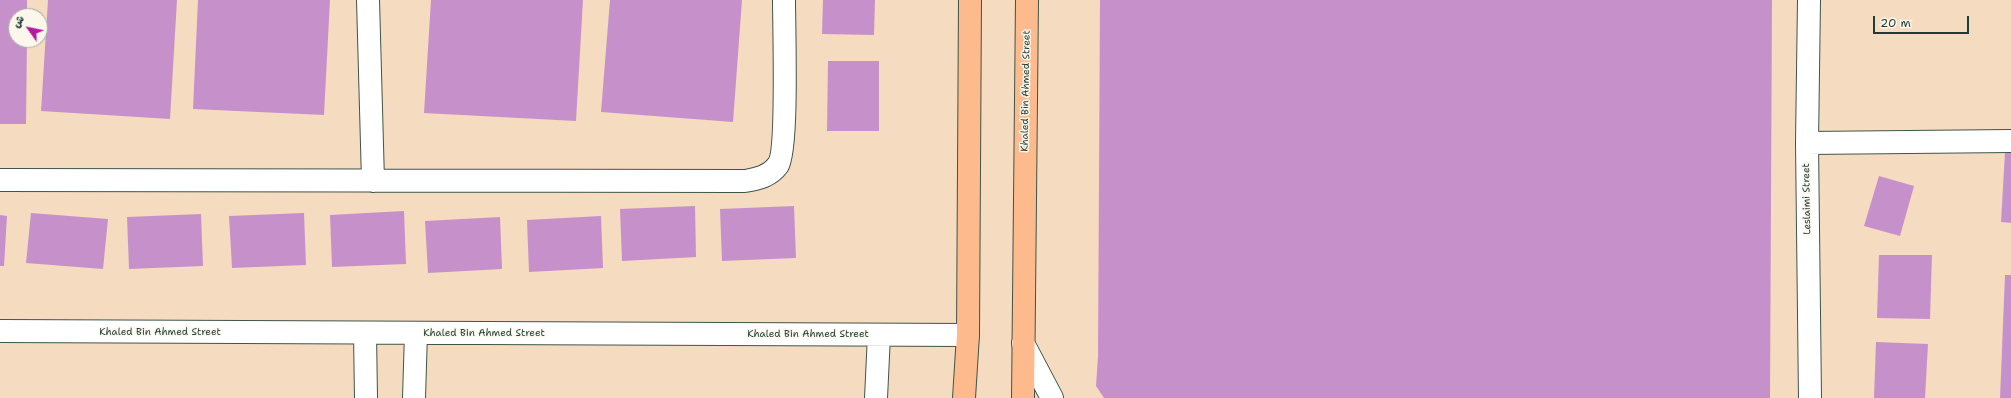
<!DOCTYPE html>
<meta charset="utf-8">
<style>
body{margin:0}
#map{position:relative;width:2011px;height:398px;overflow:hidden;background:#f5dbbf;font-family:"Shantell Sans","Playpen Sans Arabic",sans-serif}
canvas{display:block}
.north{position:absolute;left:8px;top:8px;width:40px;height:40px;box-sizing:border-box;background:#fbf7ec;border:1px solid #a3ada2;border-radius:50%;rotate:303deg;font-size:11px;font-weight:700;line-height:16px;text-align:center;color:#1f3d34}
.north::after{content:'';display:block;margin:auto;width:14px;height:18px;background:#b5179e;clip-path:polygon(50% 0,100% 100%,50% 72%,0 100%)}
.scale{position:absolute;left:1873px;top:16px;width:96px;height:18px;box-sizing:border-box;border:2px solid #1f3d34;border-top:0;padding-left:5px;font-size:12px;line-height:14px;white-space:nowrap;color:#1f3d34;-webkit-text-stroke:3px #fbf7ec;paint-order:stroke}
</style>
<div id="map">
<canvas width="2011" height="398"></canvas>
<div class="north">ش</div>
<div class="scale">20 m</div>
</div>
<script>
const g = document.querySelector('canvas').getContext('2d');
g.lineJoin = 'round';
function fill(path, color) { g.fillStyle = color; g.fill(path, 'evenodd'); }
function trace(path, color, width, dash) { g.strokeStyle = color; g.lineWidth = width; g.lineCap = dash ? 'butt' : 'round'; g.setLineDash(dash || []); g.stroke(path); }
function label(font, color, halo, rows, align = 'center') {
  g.font = font + ' "Shantell Sans",sans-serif'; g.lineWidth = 3; g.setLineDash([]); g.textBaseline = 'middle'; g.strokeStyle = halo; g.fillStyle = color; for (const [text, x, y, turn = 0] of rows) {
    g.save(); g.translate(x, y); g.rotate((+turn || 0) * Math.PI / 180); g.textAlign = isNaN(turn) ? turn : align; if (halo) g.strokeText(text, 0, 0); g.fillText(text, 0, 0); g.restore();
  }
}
fill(new Path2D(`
 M0 0H27V16H16V40H27L26 124H0Z
 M48 0H177L170 119 41 111Z
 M198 0H330L324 115 193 109Z
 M431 0H583L576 121 424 113Z
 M610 0H742L733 122 601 112Z
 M823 0H875L874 35 822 34Z
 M1100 0H1772L1770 398H1104L1096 386 1098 357Z
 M828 61H879V131H827Z
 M2005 152H2011V223L2001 222Z
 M1879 176 1914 186 1900 236 1864 226Z
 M695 206 696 257 622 261 620 209Z
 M794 206 796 258 722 261 720 209Z
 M404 211 406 264 332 267 330 215Z
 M31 213 108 219 103 269 26 263Z
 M304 213 306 265 232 268 229 216Z
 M201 214 203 266 129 269 127 217Z
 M0 215 7 216 4 266H0Z
 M601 216 603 268 529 272 527 220Z
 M500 217 502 269 428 273 425 221Z
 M1879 255H1932L1930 319 1877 318Z
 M2005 275H2011V398H2000Z
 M1876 342 1928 344 1925 398H1874Z`), '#c691cb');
const minor = new Path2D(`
 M368 0 373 181
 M1809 0 1807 143 1810 398
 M1807 143 2011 141
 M0 180 745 181C758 179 770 176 778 165 788 151 784 25 784 0
 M0 331 968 335
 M365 333 366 398
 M1023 343 1052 398
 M414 398 416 333
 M876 398 879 335`);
const major = new Path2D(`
 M964 398 968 335 970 0
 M1023 398 1027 0`);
trace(minor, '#3f5549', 24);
trace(major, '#3f5549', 24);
trace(minor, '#fff', 22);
trace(major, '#fcba8d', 22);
label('10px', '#1f3d34', '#fbf7ec', [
 ["Khaled Bin Ahmed Street",1026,91,-89],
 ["Leslaimi Street",1807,199,-91],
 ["Khaled Bin Ahmed Street",160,332],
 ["Khaled Bin Ahmed Street",484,333],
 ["Khaled Bin Ahmed Street",808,334]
]);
</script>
